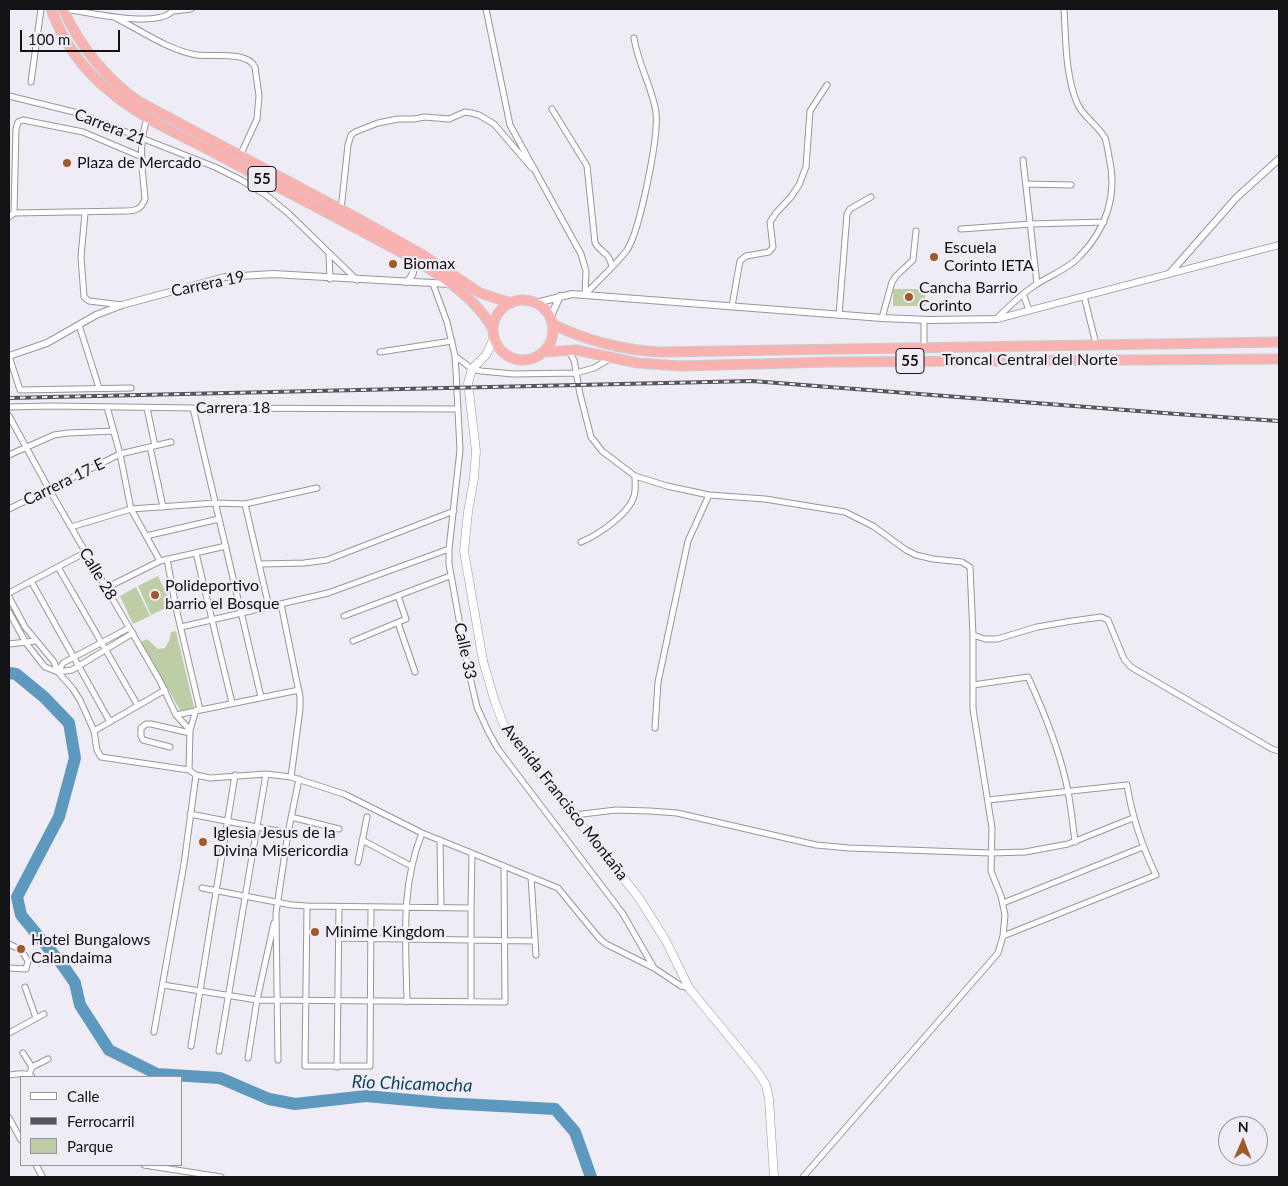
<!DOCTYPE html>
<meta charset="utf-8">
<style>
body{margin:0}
#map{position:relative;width:1288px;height:1186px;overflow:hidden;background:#efecf6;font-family:Lato,sans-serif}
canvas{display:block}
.frame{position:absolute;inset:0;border:10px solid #131215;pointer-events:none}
.legend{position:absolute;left:20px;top:1076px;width:162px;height:90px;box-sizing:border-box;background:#efecf6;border:1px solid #97959c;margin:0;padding:6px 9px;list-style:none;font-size:15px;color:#131215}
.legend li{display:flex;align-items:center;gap:10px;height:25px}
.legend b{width:25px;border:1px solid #97959c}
.north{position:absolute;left:1218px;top:1116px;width:50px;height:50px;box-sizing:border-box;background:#efecf6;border:1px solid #97959c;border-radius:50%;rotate:1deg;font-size:14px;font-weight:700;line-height:20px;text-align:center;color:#131215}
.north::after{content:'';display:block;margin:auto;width:18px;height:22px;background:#9f5a2c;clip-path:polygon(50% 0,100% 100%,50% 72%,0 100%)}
.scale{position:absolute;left:20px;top:30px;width:100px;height:22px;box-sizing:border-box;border:2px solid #131215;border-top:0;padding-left:6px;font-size:15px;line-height:18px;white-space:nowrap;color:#131215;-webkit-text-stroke:4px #efecf6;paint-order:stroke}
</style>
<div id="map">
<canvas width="1288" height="1186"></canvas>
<div class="frame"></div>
<ul class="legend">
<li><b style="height:6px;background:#fff"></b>Calle</li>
<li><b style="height:6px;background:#565459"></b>Ferrocarril</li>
<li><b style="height:14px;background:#bdcea7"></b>Parque</li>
</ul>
<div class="north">N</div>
<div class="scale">100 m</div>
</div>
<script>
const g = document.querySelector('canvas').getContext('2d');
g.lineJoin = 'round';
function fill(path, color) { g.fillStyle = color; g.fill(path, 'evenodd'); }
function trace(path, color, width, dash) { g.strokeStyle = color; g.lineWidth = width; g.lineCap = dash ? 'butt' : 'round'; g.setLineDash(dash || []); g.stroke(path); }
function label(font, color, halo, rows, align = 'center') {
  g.font = font + ' Lato,sans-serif'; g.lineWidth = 4.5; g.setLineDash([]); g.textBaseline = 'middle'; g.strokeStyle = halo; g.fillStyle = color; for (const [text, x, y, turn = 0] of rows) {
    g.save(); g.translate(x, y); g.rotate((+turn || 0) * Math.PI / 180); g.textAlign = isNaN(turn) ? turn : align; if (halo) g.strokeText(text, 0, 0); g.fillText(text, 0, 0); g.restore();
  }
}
fill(new Path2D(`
 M893 289H926L925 306H893Z
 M158 576 172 605 151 615 138 586Z
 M136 587 150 616 133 624 120 596Z
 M176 631 194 707 186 710H180L141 642 147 639 158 649 165 648 169 641 171 632Z`), '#bdcea7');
trace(new Path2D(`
 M9 673 16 674 44 697 69 723 75 758 59 817 17 897 21 915 64 967 75 983 80 1005 109 1050 157 1074 220 1078 269 1099 295 1104 366 1096 443 1103 555 1109 575 1132 591 1177`), '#5d99bf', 12);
const minor = new Path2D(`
 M65 9C86 12 162 30 174 9
 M486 9 510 125 581 254 586 271 585 295
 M174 11 191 9
 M116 18C140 30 170 51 197 55 214 57 247 51 255 67L259 96 257 119 240 156
 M31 82 41 9
 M9 96 78 113 215 167 241 180 266 195 288 213 357 280
 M552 109 587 166 595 243C602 254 608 251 612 266
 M1023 160 1037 284
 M1026 184 1071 185
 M341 210 348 145 351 135 355 132 378 123 398 119H414L425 117 449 119 465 112 471 113 479 115 494 124 532 168
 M14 213 16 129 18 122 23 120 83 132 142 157
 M85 213 81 257 84 297 89 301 122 305
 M9 217 14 213 124 211C135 211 141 210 145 199 143 173 137 142 148 117
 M961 229 1031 224 1104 222
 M329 254 330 279
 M433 284 447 322 455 356 456 371 460 450 449 549V564L467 664 477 707 488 731 498 749 623 914 654 968
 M1023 294 1029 310
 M585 295C598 280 615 266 627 250 640 230 659 136 656 112 652 87 638 64 634 38
 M1084 296 1096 344
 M732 306 740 261 746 256 769 252 773 247 770 222 776 213 791 197 799 185 806 167 810 111 827 85
 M839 315 847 214 850 209 871 197
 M882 318 892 282 896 276 913 260 916 231
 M997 318C1010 306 1022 293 1037 284 1051 275 1068 269 1079 257 1106 230 1118 195 1109 157 1108 151 1107 144 1105 138 1098 125 1083 117 1077 103 1065 73 1066 40 1064 9
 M924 320V347
 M79 325 99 388
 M568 350 574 360 580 394 591 437 602 451 635 476 667 486 709 495 765 499 845 512 873 526 906 550 916 555 933 559 962 562 970 567 973 635V709L992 828 991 871 1001 896 1005 915 1003 936 998 953 803 1177
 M380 352 452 341
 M9 356 20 390 131 388
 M455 356 472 369 481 371 513 374 576 373 594 368 611 358
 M9 407 50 406 193 408 458 409
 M107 407 120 454 131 509 160 561
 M147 408 155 446
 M193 408 261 697
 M9 416 49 489 160 681 176 715 190 730
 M150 447 163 507
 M9 455 54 435 68 433 114 431
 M245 504 269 607
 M9 509 120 454 171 442
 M71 527 131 509 215 503 245 504 317 488
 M146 536 219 519
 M581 542C598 535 629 514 634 496 636 490 635 483 635 476
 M196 553 232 703
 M167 559 176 608 200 710
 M260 564 304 563 327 560 454 511
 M58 567 138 706
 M31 581 110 722
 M106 588 160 561 226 546
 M9 593 86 552
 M9 597 25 627 54 662 58 672 73 689 80 700 94 731 97 750 101 757 189 770
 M281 604 300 697V709L291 777
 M9 612 26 643 45 667 58 672 72 670 133 633
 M344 616 450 576
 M398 623 415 672
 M181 627 328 593 449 549
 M973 635 985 639H997L1037 627 1072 621 1101 617 1108 620 1124 659 1131 667 1272 749 1279 751
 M353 641 406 619 398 596
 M9 644 35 641
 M58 672 63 663 129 628
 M973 685 1028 677C1045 714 1060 751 1068 791 1071 808 1073 825 1075 842
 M196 710 190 730 189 770 196 775 210 778 266 774 291 777 344 794 422 833 558 888 599 938 606 944 654 968 681 986 689 988
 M176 715 299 690
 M655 728 658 682 688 541 709 495
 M94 731 165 690
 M170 747 143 740 141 736V728L146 724H151L190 733
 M988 800 1127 785C1132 817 1142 846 1156 875L1003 936
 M190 814 288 833
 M574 815 616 810 650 811 677 813 816 845 849 848 991 853 1025 852 1068 844 1133 818
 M291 817 339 829
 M362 840 411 866
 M440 840 441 907
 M358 862 367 817
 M531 877 536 955
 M202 888 292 905 307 906 471 908
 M1003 903 1143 847
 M307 906 305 1066H370L371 907
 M339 938 535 941
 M9 944 21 950 28 961 26 969 9 968
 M163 985 257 1000 505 1002 504 866
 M25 987 36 1018
 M407 1002C406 943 400 888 422 833
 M471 1002V908L472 853
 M154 1032 184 864 196 775
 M9 1033 44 1014
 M191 1046 235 775
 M219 1051 266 774
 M23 1053 32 1067
 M248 1058 257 1000 274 923
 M278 1060 276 913 288 833 299 779
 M337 1067 339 907
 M9 1075C17 1074 26 1072 32 1077
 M29 1075 32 1067 48 1059
 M9 1118 21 1140
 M36 1165 42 1176
 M144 1165 221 1177`);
const tertiary = new Path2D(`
 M1170 273 1236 198 1279 159
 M406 282C415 275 415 268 411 258
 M536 303 572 294 882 318 929 320 997 319 1279 245
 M550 318 560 296
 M9 356 47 343 96 315 122 305 225 277 273 274 450 284`);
const secondary = new Path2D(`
 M494 338 486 355 472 369 468 383 476 451 474 478 468 512 464 551 483 661 495 702 503 723 516 742 639 898 666 941 689 988 757 1071 766 1085 769 1099 774 1177`);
const trunk = new Path2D(`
 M51 9C63 42 85 72 113 94 142 118 178 134 211 151 266 181 322 210 378 240 418 261 471 289 493 329
 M63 9C80 46 104 77 138 101L359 219 423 255 480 293 511 303
 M493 330a30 30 0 1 1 60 0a30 30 0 1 1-60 0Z
 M552 324C587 341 622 350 660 352L1279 342
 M543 352 576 350 638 363 680 366 831 362 1279 359`);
trace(minor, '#98959e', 7);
trace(tertiary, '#98959e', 8);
trace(secondary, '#98959e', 9);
trace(trunk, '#cbcbcc', 11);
trace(minor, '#fff', 5);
trace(tertiary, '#fff', 6);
trace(secondary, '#fff', 8);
trace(trunk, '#fab2b0', 9);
const rail = new Path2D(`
 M9 398 752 381 1177 414 1279 421`);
trace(rail, '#565459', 4);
trace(rail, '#efecf6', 2, [5.5]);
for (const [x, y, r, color] of [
 [67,163,5,"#9f5a2c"],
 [934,257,5,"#9f5a2c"],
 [393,264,5,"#9f5a2c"],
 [909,297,5,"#9f5a2c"],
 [155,595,5,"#9f5a2c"],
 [203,842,5,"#9f5a2c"],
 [315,932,5,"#9f5a2c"],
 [21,949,5,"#9f5a2c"]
]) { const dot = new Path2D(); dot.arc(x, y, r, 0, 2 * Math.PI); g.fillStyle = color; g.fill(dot); trace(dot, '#efecf6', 2); }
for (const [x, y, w] of [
 [262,179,28],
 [910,361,28]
]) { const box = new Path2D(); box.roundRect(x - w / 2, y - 12.5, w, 25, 4); g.fillStyle = '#efecf6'; g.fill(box); trace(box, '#131215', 1); }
label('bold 15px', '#131215', null, [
 ["55",262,179],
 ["55",910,361]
]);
label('16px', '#131215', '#efecf6', [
 ["Carrera 21",110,127,21],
 ["Carrera 19",208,284,-12],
 ["Troncal Central del Norte",1030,360],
 ["Carrera 18",233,408],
 ["Carrera 17 E",64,482,-26],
 ["Calle 28",98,574,59],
 ["Calle 33",465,651,78],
 ["Avenida Francisco Montaña",565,802,52]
]);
label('16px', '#131215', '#efecf6', [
 ["Plaza de Mercado",77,163],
 ["Escuela",944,248],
 ["Corinto IETA",944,266],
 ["Biomax",403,264],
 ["Cancha Barrio",919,288],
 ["Corinto",919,306],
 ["Polideportivo",165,586],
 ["barrio el Bosque",165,604],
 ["Iglesia Jesus de la",213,833],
 ["Divina Misericordia",213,851],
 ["Minime Kingdom",325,932],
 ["Hotel Bungalows",31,940],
 ["Calandaima",31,958]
], 'left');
label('italic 18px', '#12435d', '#efecf6', [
 ["Río Chicamocha",412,1084,2]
]);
</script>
